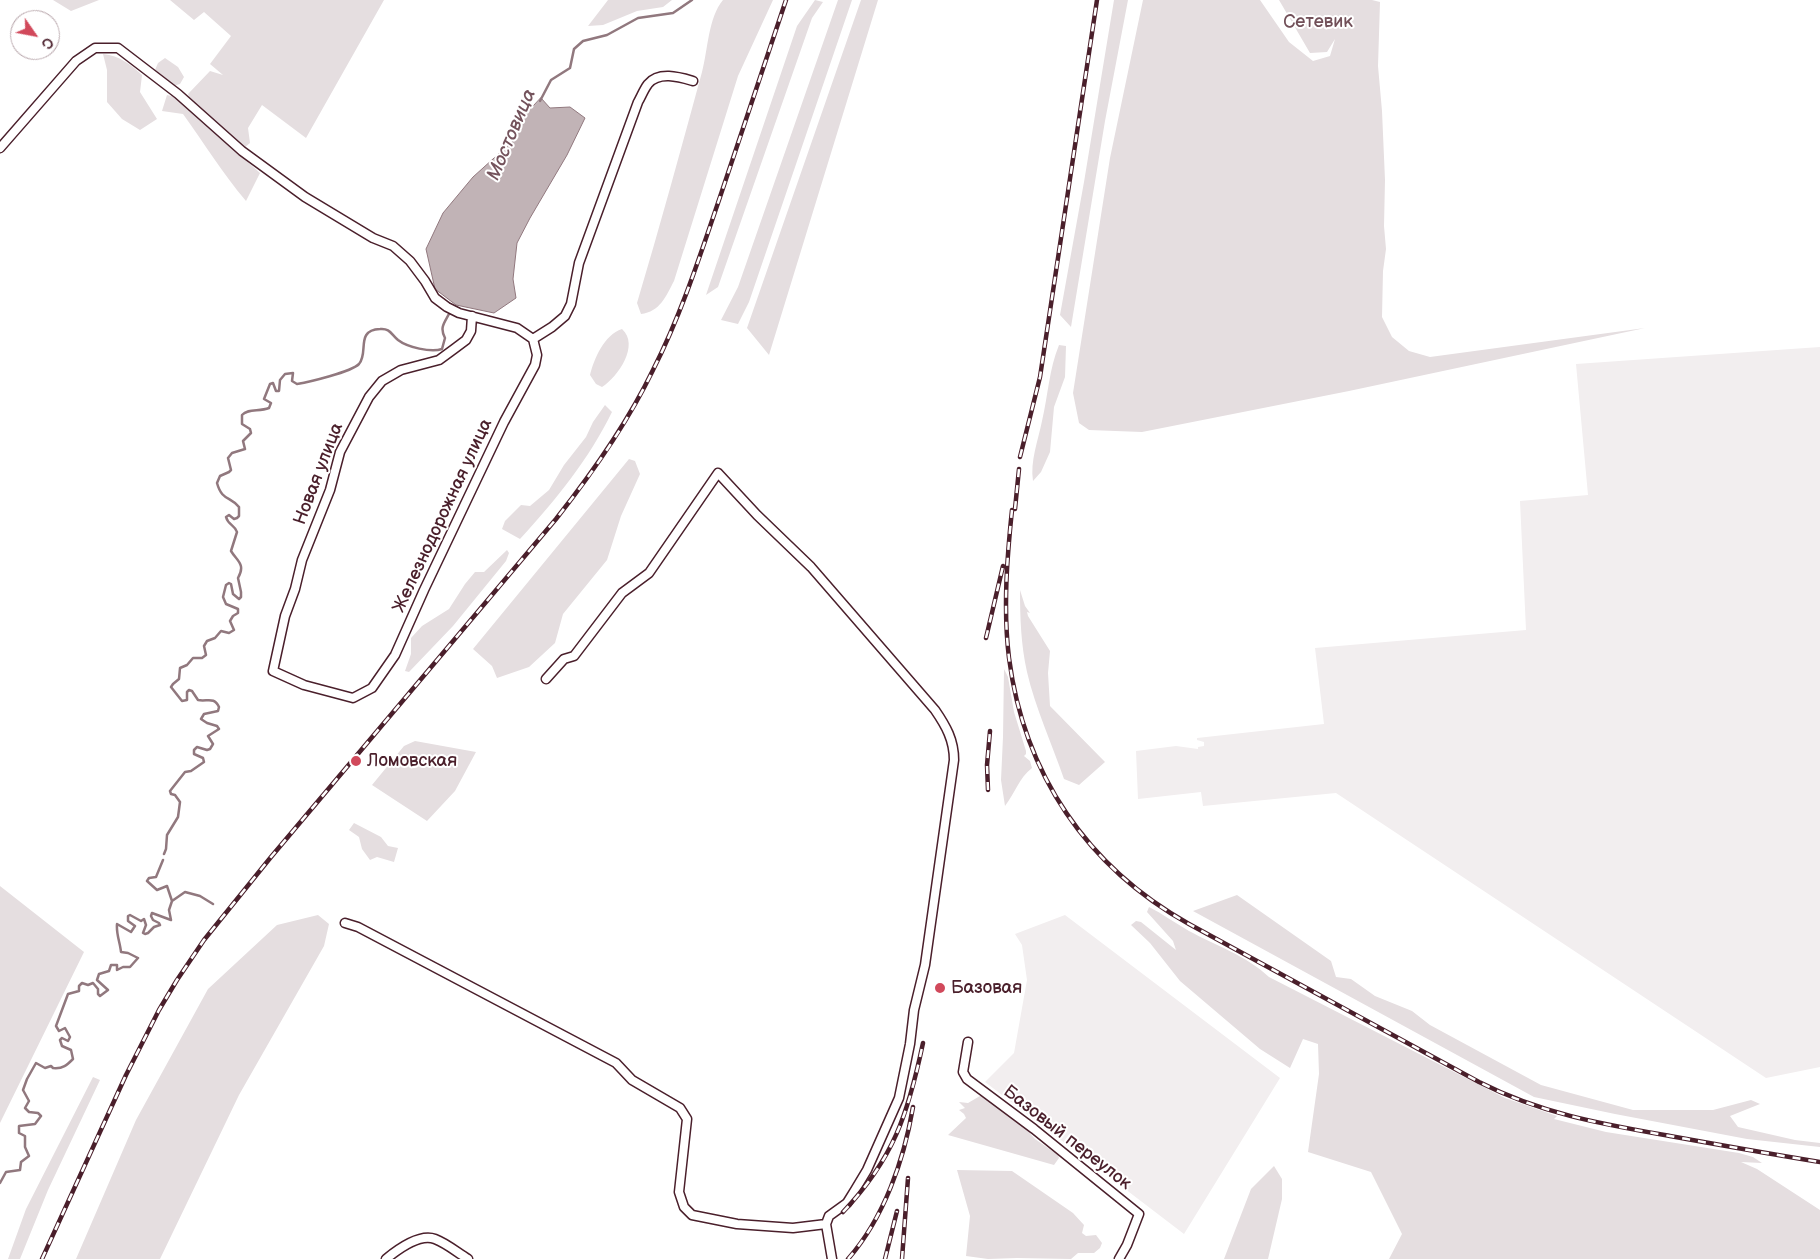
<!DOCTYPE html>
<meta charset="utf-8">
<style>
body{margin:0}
#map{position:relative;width:1820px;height:1259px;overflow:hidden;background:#fff;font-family:"Balsamiq Sans",sans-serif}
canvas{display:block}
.north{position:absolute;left:10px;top:10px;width:50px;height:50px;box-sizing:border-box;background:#fff;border:1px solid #b7a5aa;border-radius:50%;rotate:123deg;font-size:14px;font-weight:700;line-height:20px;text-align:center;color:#4a1f2b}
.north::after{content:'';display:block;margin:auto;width:18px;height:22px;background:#d1495b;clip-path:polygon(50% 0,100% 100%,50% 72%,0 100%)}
</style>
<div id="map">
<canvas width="1820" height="1259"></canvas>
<div class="north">С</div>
</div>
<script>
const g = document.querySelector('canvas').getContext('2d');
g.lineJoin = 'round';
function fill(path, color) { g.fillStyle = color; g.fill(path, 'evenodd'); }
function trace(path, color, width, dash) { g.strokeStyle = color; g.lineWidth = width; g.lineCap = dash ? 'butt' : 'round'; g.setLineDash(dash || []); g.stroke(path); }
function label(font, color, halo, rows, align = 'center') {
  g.font = font + ' "Balsamiq Sans",sans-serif'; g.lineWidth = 4; g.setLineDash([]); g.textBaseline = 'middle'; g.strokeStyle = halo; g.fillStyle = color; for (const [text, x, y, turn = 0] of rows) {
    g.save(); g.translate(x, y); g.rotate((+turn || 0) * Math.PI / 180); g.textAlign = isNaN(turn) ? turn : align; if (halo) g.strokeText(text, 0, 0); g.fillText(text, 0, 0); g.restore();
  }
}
fill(new Path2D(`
 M1820 347V1067L1766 1078 1336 793 1203 806 1201 792 1138 799 1136 751 1176 746 1198 749V747L1204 746V742L1197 740V738L1324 724 1315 648 1526 630 1520 501 1588 495 1576 364Z
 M1065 915 1280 1078 1184 1234 985 1082 1014 1053 1027 980 1022 945 1015 934Z`), '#f2eeef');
fill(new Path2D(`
 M53 0H99L71 11Z
 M170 0H384L306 138 262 105 248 128 250 143 244 148 190 100 188 94 210 71 223 75 210 64 231 36 204 12 194 20Z
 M608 0H672L663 7 637 11 603 25 588 26Z
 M723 0H773L738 76 674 281C666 296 660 312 641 314L637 303C660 226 681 149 702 72 708 50 708 18 723 0Z
 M815 0 823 2 812 18 718 287 706 295 797 26Z
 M838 0H852L749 302 738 324 721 320 738 287Z
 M861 0H878L769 355 747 328Z
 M1114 0H1128L1105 121 1071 327 1060 315 1084 182Z
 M1143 0H1260L1289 42 1313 61 1330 56 1335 39 1327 52 1310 53 1279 0H1372L1380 2 1378 66 1382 111 1385 180 1384 226 1386 249 1383 271 1382 317 1392 337 1409 351 1430 357 1645 328 1349 391 1142 432 1089 430 1079 423 1073 393 1110 158Z
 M103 54C120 56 130 64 142 75L140 92 157 119 140 130 122 119 107 102V70Z
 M165 58 178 67 184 77 180 84 173 86 155 70 158 63Z
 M167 95 175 97 260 173 246 201C223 174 204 143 183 114L162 111Z
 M622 329C640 345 618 377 602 387L596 384 590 375C594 359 604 335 622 329Z
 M1059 345 1066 346 1065 377 1054 407 1050 452 1041 472 1033 481C1030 461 1038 441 1042 421 1048 396 1049 369 1059 345Z
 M605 405 612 412C589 459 556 500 520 539L502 529 505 521 521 505 530 506 549 490 564 465 586 437 593 422Z
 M629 459 635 461 640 474 621 516 607 560 563 614 555 643 529 667 497 678 492 666 473 649Z
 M507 550 509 553 506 561 453 626 409 672 405 671 411 654V638L422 626 449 609 465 584 475 572H484Z
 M1020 590 1025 606 1030 613 1027 612 1028 616 1050 651 1048 673 1050 706 1105 762 1079 785 1064 779C1052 744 1035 707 1027 672 1021 645 1020 618 1020 590Z
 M1004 669 1008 677 1014 712 1026 751V754L1024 756 1030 761 1032 768C1019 778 1015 793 1005 806L1001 780 1003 737Z
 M415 741 476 752 455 791 427 821 372 785 404 746Z
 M354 823 381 837 388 846 398 848 394 862 377 857 370 860 362 849 359 837 349 830Z
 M0 886 84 952 0 1123Z
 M1237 895 1331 961 1336 977 1351 979 1375 996 1412 1011 1430 1025 1541 1085 1633 1110H1713L1751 1100 1760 1104 1730 1116 1738 1127 1795 1140 1820 1143V1147L1747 1139 1615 1114 1534 1097 1193 911Z
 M1149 907C1163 914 1175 923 1189 931 1215 945 1247 956 1269 977L1505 1098 1557 1116 1554 1119 1606 1132 1739 1153 1753 1157 1762 1163 1741 1162 1757 1169 1820 1210V1259H1389L1402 1234 1371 1172 1308 1152 1319 1074 1318 1044 1303 1039 1290 1068 1260 1049 1180 981 1150 943 1131 925 1136 921 1141 922 1176 950 1173 941 1147 912Z
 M318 915 329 924 324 946 239 1095 160 1259H76L136 1120 208 989 277 925Z
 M93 1077 100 1080 48 1190 20 1259H8L26 1209Z
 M980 1096H984L1025 1128 1035 1139 1058 1155 1059 1158 1054 1165 948 1135 966 1118 964 1114 959 1110 965 1108 959 1102 968 1103Z
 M1274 1166 1282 1179V1199L1268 1259H1224L1251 1189Z
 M957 1170 1012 1171 1073 1213 1084 1225 1082 1233 1086 1236 1096 1235 1102 1243 1100 1248 1094 1253H1078L1071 1259 1017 1258 988 1259 966 1256 970 1216Z`), '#e5dee0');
const water = new Path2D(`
 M541 98 550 108 570 107 585 118 567 155 530 218 517 243 513 279 516 298 494 313 456 305 435 289 426 249 443 213 473 177 514 140 524 116Z`);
fill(water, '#c1b3b6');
trace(water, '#91787e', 1);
trace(new Path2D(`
 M540 101 551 80 570 68 574 49 583 41 607 35 638 18 673 13 692 0
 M164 854 166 849 167 835 178 817 180 802 175 795 171 794 170 791 185 772 191 771 204 762 203 758 194 754V750L197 747 207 750 210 749 213 744 208 736 219 729 217 726 207 723 201 719 204 714 218 711 219 707C214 696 207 702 198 700L192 691 189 690 187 692V700L182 701 171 687 173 684 179 679 180 668 187 665 193 658H202L206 655 204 646 207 641 215 638 221 631 229 633 234 630 230 621 233 616 238 613V609L226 604 223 597 226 585 229 583 231 584 233 594 239 599 241 597V592L238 578C246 564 237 561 231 551L237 532C235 525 228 525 226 517L229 515 234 519 237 518 239 516V507C230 496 222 501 217 483L220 476 229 472 231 470 228 458 232 453 245 449 243 441 251 433 250 429 242 424V415C248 408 259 412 269 408L271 403 264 399 270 384 273 383 276 391H279L280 380 285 374 293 373 292 381 297 384C309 382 351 372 359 364 369 353 355 330 380 329 390 328 391 334 398 340 407 347 431 353 442 349L445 338C439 327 445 322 450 312
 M172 901 185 892 200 896 213 904
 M0 1183 6 1172 20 1170 21 1162 29 1156 25 1147V1136L19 1133V1126L35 1124 41 1116 38 1113 29 1112 25 1108 29 1101 23 1090 27 1079 36 1063 45 1068 51 1066 53 1068C63 1069 67 1065 73 1059L71 1050 62 1046 60 1040 62 1038 68 1041 70 1037 65 1028 59 1031 56 1026 68 994 79 991V986L82 983 88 985 93 983 98 989V994L100 996 108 990 97 980 99 974 109 971 111 965H117V970L123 967H130L138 958 128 953 121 952C120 942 116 934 117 924L131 932 135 926 128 921V916L130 915 141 921 144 919 146 925 143 933 145 934 148 933 154 927 160 925 159 923 153 920 151 916 152 913 171 920 169 910 172 901 167 886 157 890 147 881 149 878 156 877 163 860`), '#91787e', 2.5);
const street = new Path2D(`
 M0 148 76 61 95 48H118L178 94 242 151 305 197 373 238 393 246 410 261 425 281 435 298 447 307 459 313 517 328 533 339 537 355 535 365 504 422 424 590 395 655 372 688 353 698 304 685 273 671 285 616 295 589 302 560 330 490 340 452 369 397 382 381 401 370 439 360 454 349 466 340 471 331 472 316
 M533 339 552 327 565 316 571 304 579 263 638 102C641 97 644 89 648 84 659 71 679 77 693 81
 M546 679 564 659 574 656 622 593 649 573 718 473 757 515 811 567 935 710C946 726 954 740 954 760L925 965 914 1010 910 1044 899 1098 867 1170 855 1190 847 1203 829 1216 826 1224 832 1259
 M345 923 358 927 616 1063 632 1080 680 1108 687 1119 679 1192 684 1207 692 1215 737 1224 793 1228 826 1224
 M968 1042 963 1072 967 1079 1034 1129 1139 1214 1127 1245 1119 1259
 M386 1259C397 1250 419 1233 435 1239 446 1243 458 1253 468 1259`);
trace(street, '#4a1f2b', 11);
trace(street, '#fff', 8);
const rail = new Path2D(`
 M1020 457 1040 377 1097 0
 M1015 509 1019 469
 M1012 510C1007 558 1003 609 1009 658 1024 774 1087 867 1189 924L1479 1082C1542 1114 1602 1124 1670 1136 1720 1145 1770 1154 1820 1162
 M986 638 1003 566
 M988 790 987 765 990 731
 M843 1212C894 1158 908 1114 923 1043
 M42 1259 126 1075 159 1010 177 980 204 940 271 857 556 519C593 472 627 424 653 370 681 315 700 256 720 197 742 132 764 66 786 0
 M848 1259C884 1218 904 1160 913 1107
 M885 1259 897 1211
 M902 1259 908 1178`);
trace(rail, '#4a1f2b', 4.5);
trace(rail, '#fff', 2.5, [8]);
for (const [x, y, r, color] of [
 [356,761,6,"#d1495b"],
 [940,988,6,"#d1495b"]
]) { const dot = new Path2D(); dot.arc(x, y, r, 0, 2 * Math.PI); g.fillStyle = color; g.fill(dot); trace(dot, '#fff', 2); }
label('18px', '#714f58', '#fff', [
 ["Сетевик",1318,22]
]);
label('18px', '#4a1f2b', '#fff', [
 ["Новая улица",319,474,-69],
 ["Железнодорожная улица",443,516,-65],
 ["Базовый переулок",1067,1138,38]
]);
label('18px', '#4a1f2b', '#fff', [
 ["Ломовская",367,761],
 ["Базовая",951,988]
], 'left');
label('italic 19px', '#74535c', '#fff', [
 ["Мостовица",512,135,-67]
]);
</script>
